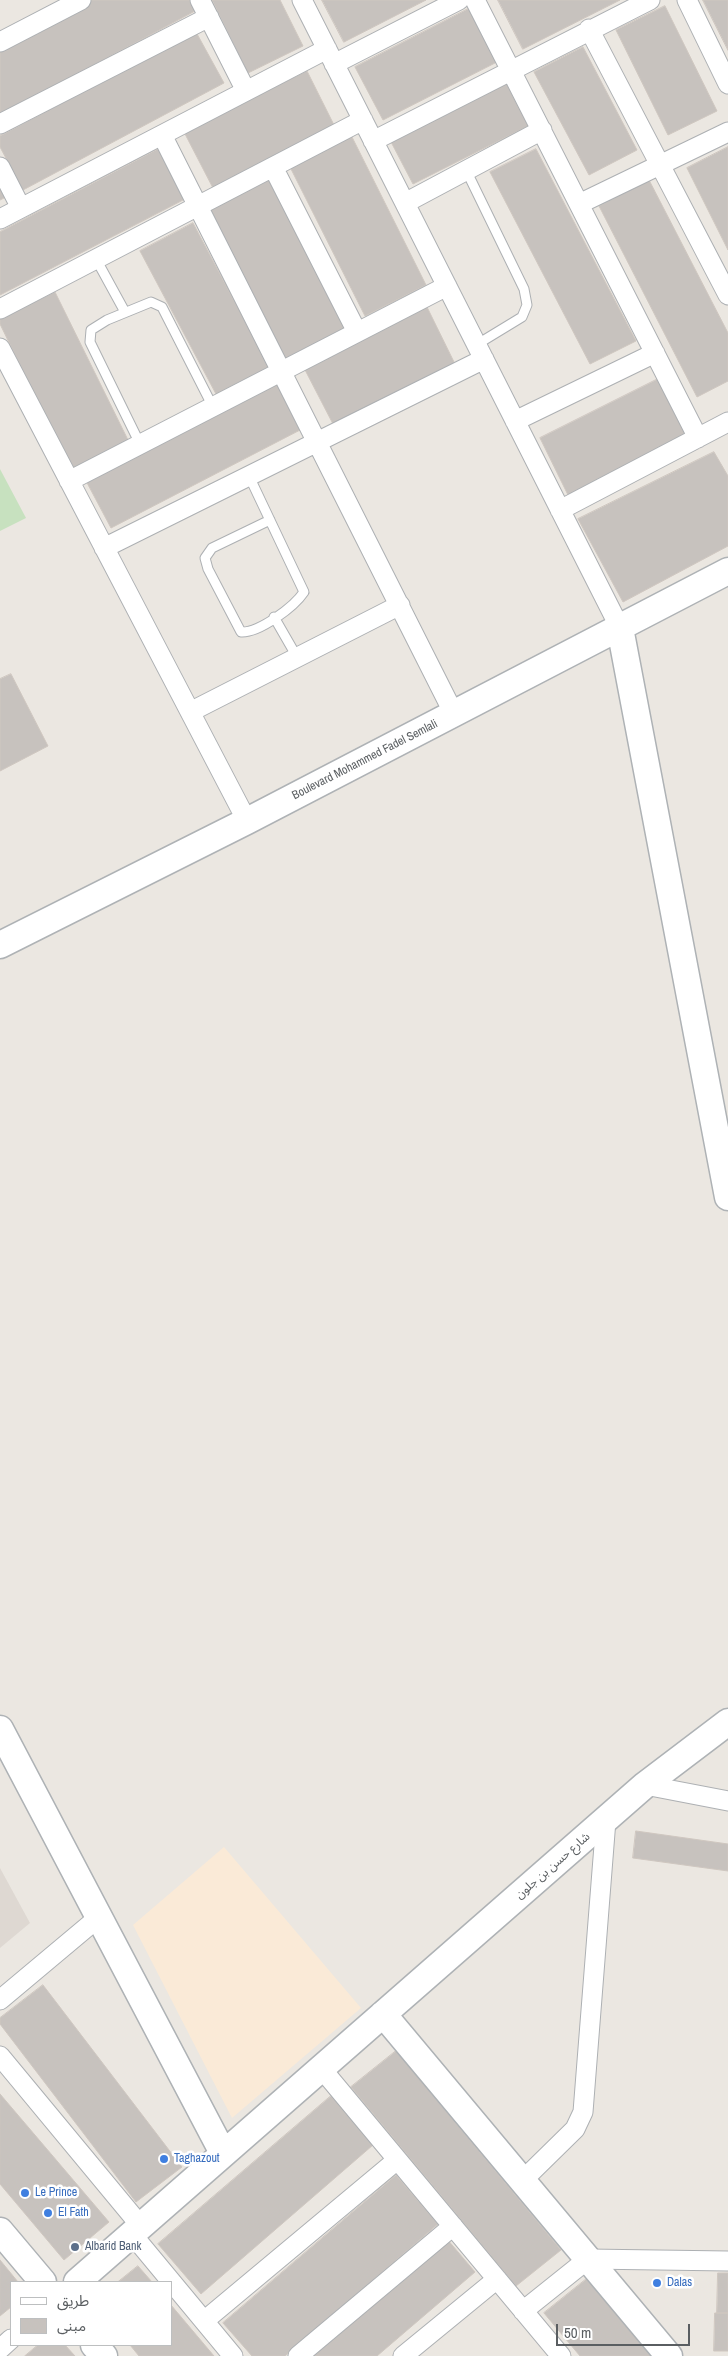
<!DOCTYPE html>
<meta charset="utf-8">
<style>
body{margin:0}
#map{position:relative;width:728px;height:2356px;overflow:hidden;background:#ebe7e1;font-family:"Archivo Narrow","Noto Sans Arabic",sans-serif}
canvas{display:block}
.legend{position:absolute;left:10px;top:2281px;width:162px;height:65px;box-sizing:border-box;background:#fff;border:1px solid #bdbfc0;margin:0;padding:6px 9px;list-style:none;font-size:15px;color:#5a5e61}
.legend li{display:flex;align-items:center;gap:10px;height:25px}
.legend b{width:25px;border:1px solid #bdbfc0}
.scale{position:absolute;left:556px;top:2324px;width:134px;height:22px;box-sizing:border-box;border:2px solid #5a5e61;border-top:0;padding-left:6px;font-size:15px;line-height:18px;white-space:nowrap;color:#5a5e61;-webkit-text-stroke:4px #fff;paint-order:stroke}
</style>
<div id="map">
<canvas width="728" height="2356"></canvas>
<ul class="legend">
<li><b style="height:6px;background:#fff"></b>طريق</li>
<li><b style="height:14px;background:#c7c2be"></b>مبنى</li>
</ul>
<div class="scale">50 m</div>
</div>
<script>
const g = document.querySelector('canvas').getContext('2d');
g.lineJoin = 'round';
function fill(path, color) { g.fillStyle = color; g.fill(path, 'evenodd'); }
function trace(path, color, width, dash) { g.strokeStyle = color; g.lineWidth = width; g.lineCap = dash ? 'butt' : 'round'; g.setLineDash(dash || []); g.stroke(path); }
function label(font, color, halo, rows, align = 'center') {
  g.font = font + ' "Archivo Narrow","Noto Sans Arabic",sans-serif'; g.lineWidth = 5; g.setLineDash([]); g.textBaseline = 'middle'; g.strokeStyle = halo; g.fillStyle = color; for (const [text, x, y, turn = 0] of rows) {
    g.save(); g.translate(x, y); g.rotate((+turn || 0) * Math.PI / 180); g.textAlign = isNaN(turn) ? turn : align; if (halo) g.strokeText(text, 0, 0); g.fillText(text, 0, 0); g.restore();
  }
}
fill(new Path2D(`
 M224 1847 361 2008 232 2118 133 1925Z`), '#faead7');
fill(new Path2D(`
 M0 1868 30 1923 0 1948Z`), '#ded8d2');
fill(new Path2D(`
 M0 469 26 518 0 531Z`), '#c7e1bf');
const building = new Path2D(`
 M92 0H189L195 11 0 115V49Z
 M212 0H280L303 46 248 73Z
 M322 0H426L344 42Z
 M498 0H620L523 49Z
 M703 0H728V50Z
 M665 6 717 111 668 135 616 30Z
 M470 8 497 62 383 120 355 67Z
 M196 32 224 83 23 190 0 147V136Z
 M583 47 637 150 589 175 534 72Z
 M307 71 336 129 214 190 184 132Z
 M505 81 528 126 413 184 390 140Z
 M351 135 426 285 365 316 289 165Z
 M728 147V250L687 168Z
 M158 149 185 199 0 295V232Z
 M536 149 636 341 590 364 490 172Z
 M270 178 346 329 284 359 209 208Z
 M649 180 728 333V381L697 397 599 206Z
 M0 185 6 197 0 200Z
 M193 223 269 367 216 394 140 251Z
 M55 292 129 442 71 470 0 324V319Z
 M426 305 455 364 333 424 303 366Z
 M276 379 302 429 111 528 85 479Z
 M658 379 686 436 568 495 540 438Z
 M714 452 728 476V546L623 602 578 519Z
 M11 674 48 746 0 771V679Z
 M636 1831 728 1844V1871L633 1858Z
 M43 1985 182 2167 136 2202 0 2024V2018Z
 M396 2051 561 2250 516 2286 351 2087Z
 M0 2094 109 2222 64 2260 0 2184Z
 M331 2096 373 2145 201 2294 158 2244Z
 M396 2175 438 2224 285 2356H252L223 2323Z
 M447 2239 475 2272 377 2356H311Z
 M0 2260 18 2282H11V2307L0 2316Z
 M138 2266 152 2282H118Z
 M718 2273H728V2313H717Z
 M589 2277 655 2356H580L544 2313Z
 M171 2305 214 2356H139L130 2345H171Z
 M715 2313H728V2351H714Z
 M38 2345H65L75 2356H25Z`);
fill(building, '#c7c2be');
trace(building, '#cfc7c0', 1);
const lane = new Path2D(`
 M466 170 524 289 527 305 522 317 476 345
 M96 259 125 312
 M140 444 90 342 91 330 107 320 151 302 162 307 213 407
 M249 476 304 592C294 607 259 633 241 632L208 569 205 558 212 548 270 520
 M274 617 297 657`);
const street = new Path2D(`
 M200 0 246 91
 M302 0 620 628
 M475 0 698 438
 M687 0 728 84
 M589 29 728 295
 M0 42 81 0
 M334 64 459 0
 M0 124 209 17
 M162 135 454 714
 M373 141 650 0
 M0 167 21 208
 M273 167 357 332
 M405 203 542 130
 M579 204 728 132
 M0 219 327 49
 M0 309 363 120
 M0 348 247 821
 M515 421 655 353
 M69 481 447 286
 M560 510 728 422
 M104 548 484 359
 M190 712 400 605
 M645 1785 728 1801
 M0 2000 99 1917
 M0 2056 140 2225
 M321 2068 561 2356
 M522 2181 575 2129 583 2112 606 1820
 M131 2233 233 2356
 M523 2311 588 2259 728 2261
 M204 2321 397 2160
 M0 2349 11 2339
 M298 2356 453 2226
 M403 2356 497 2279`);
const secondary = new Path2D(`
 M620 628 728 1197
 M0 945 247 821 728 571
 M0 1729 223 2153
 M383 2014 669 2356
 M0 2231 43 2282
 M77 2282 645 1785 728 1722
 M94 2345 104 2356`);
trace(lane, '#adb0b3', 11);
trace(street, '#adb0b3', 21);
trace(secondary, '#aeb2b5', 29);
trace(lane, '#fff', 9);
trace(street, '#fff', 19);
trace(secondary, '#fff', 26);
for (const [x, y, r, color] of [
 [164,2159,5,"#3f7fe0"],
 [25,2193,5,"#3f7fe0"],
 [48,2213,5,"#3f7fe0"],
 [75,2247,5,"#5c6f8a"],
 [657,2283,5,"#3f7fe0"]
]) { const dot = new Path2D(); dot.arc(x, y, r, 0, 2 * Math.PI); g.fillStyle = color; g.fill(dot); trace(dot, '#fff', 2); }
label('12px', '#5a5e61', '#fff', [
 ["Boulevard Mohammed Fadel Semlali",365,760,-27],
 ["شارع حسن بن جلون",553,1866,-41]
]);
label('12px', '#366cbe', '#fff', [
 ["Taghazout",174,2159],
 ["Le Prince",35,2193],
 ["El Fath",58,2213],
 ["Dalas",667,2283]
], 'left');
label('12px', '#4e5e75', '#fff', [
 ["Albarid Bank",85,2247]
], 'left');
</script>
